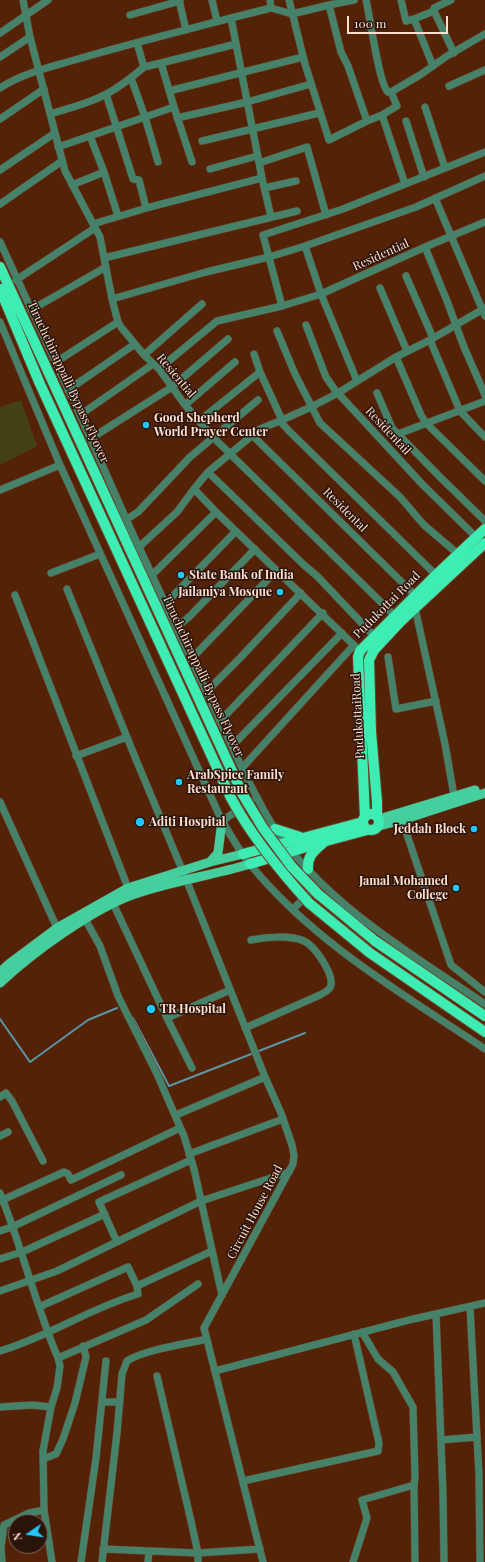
<!DOCTYPE html>
<style>
body{margin:0}
#map{position:relative;width:485px;height:1562px;overflow:hidden;background:#532207;font-family:"Playfair Display",serif}
canvas{display:block}
.north{position:absolute;left:8px;top:1514px;width:40px;height:40px;box-sizing:border-box;background:#2a1409;border:1px solid #7f6559;border-radius:50%;rotate:257deg;font-size:11px;font-weight:700;line-height:16px;text-align:center;color:#feded0}
.north::after{content:'';display:block;margin:auto;width:14px;height:18px;background:#20c9fd;clip-path:polygon(50% 0,100% 100%,50% 72%,0 100%)}
.scale{position:absolute;left:347px;top:16px;width:101px;height:18px;box-sizing:border-box;border:2px solid #feded0;border-top:0;padding-left:5px;font-size:12px;line-height:14px;white-space:nowrap;color:#feded0;-webkit-text-stroke:3px #2a1409;paint-order:stroke}
</style>
<div id="map">
<canvas width="485" height="1562"></canvas>
<div class="north">N</div>
<div class="scale">100 m</div>
</div>
<script>
const g = document.querySelector('canvas').getContext('2d');
g.lineJoin = 'round';
function fill(path, color) { g.fillStyle = color; g.fill(path, 'evenodd'); }
function trace(path, color, width, dash) { g.strokeStyle = color; g.lineWidth = width; g.lineCap = dash ? 'butt' : 'round'; g.setLineDash(dash || []); g.stroke(path); }
function label(font, color, halo, rows, align = 'center') {
  g.font = font + ' "Playfair Display",serif'; g.lineWidth = 3; g.setLineDash([]); g.textBaseline = 'middle'; g.strokeStyle = halo; g.fillStyle = color; for (const [text, x, y, turn = 0] of rows) {
    g.save(); g.translate(x, y); g.rotate((+turn || 0) * Math.PI / 180); g.textAlign = isNaN(turn) ? turn : align; if (halo) g.strokeText(text, 0, 0); g.fillText(text, 0, 0); g.restore();
  }
}
fill(new Path2D(`
 M21 400 37 446 0 465V407Z`), '#444116');
trace(new Path2D(`
 M133 1018 169 1086 305 1033
 M0 1019 30 1062 88 1020 117 1008`), '#5996a7', 2);
const minor = new Path2D(`
 M23 0 30 37 65 171 100 237 112 299 118 322 121 327 144 355 159 369 185 405 213 437 394 615
 M179 0 186 30
 M212 0 217 21
 M289 0 305 64 329 140 367 121 348 66 341 52 329 5 354 0
 M366 0C370 16 379 85 388 92H391L420 75 447 56 485 34
 M401 0 406 21 414 19
 M271 8 292 14 329 5
 M434 11 454 53
 M130 15 180 1
 M231 18 271 8 270 0
 M0 33 48 0
 M0 57 30 37
 M433 66 414 19 434 11V8L451 0
 M144 67 161 63
 M131 78 145 117 158 162
 M449 86 485 70
 M0 88C21 74 47 68 71 61 124 45 178 32 231 18L262 178 150 207 93 224
 M169 91 303 57
 M106 94 133 179 139 180 146 208
 M425 107 445 168 485 152
 M50 114C66 109 83 105 98 98 115 91 130 79 144 67L137 43
 M382 115 397 106 391 92
 M177 118 247 102 311 84
 M0 119 44 89
 M367 121 382 115 405 184
 M406 121 424 177
 M90 136 104 172 118 216
 M202 141 319 113
 M58 147 174 107
 M192 162 174 107 161 63 236 44
 M259 163 307 147 326 215
 M210 169 257 156
 M0 170 55 133
 M262 178 271 217
 M72 185 104 172
 M264 188 296 181
 M435 198 485 316
 M0 204 62 161
 M0 242 80 415 131 530 242 768C252 788 262 809 275 829 327 905 410 953 485 1004
 M305 246 321 294 357 381
 M425 247 447 301 464 347 485 395
 M104 258 297 211
 M406 276 433 338
 M16 280 95 228
 M380 288 407 351
 M112 299 206 272 269 257 305 246 416 207 485 176
 M282 306 263 235 343 209 445 168
 M31 310 106 267
 M0 322 60 465 222 821C231 835 239 851 250 864 313 942 403 994 485 1049
 M306 325 326 377 335 390 423 485 477 538
 M277 331 295 374 320 423 400 497 424 525 458 554
 M430 340 460 411 485 437
 M254 354 260 372 282 420
 M144 355 202 304
 M396 357 421 415 426 423 485 481
 M56 362 118 322
 M159 369 217 321 282 306 321 294 425 247 485 222
 M68 390 135 344
 M377 393 392 428 439 476 485 521
 M185 405 235 362
 M80 415 153 364
 M199 421 260 372
 M280 421 289 431 436 575
 M398 434 485 401
 M252 435 419 599
 M90 439 172 387 228 339
 M208 472 304 565 317 576 374 636
 M194 489 216 512
 M0 490 60 465
 M127 519 138 512 190 457 258 400
 M139 547 177 512 194 489 208 472 260 429 282 420 311 407 338 393 396 357 430 340 485 308
 M51 573 100 554
 M152 575 216 512 360 651
 M67 589 137 762 186 879 265 1077 281 1113 292 1145 294 1155 293 1164 204 1328 263 1562
 M15 595 128 888
 M166 603 236 531
 M415 608 445 744 454 796
 M177 627 190 616 255 549
 M388 657 396 709 436 701
 M192 658 276 571
 M207 691 240 658 301 593
 M220 721 323 613
 M232 746 342 633
 M76 756 127 737
 M242 768 354 645
 M0 802 57 928
 M401 817 451 965 485 992
 M222 821 251 801
 M111 899 167 1018 192 1068
 M293 909 316 887
 M85 919 100 946 118 996 157 1074 184 1136 194 1169 222 1295
 M167 1018 230 990
 M245 1028 320 995C324 992 330 991 331 985 333 973 315 946 304 941 290 935 266 937 251 940
 M0 1097 6 1093 12 1101 43 1161
 M176 1115 265 1077
 M0 1136 8 1132
 M189 1154 283 1119
 M0 1193C22 1247 35 1304 58 1358L60 1366 57 1388 51 1407 43 1451 44 1510 52 1562
 M0 1201 64 1172 68 1174 71 1180 180 1128
 M0 1231 12 1227 121 1175
 M117 1242 99 1202 191 1160
 M0 1259 22 1252 105 1214
 M0 1291 57 1271 201 1201 289 1172
 M39 1307 128 1267 137 1286
 M470 1307 479 1475 480 1562
 M436 1314 443 1494 444 1562
 M0 1351C48 1337 90 1308 138 1294L137 1286 212 1251
 M58 1358 146 1320 198 1284
 M215 1371 409 1320 485 1303
 M157 1376 191 1521 198 1553V1562
 M102 1402H120
 M0 1407 32 1405 51 1407
 M441 1440 477 1437
 M43 1459 56 1454 63 1439 75 1403 86 1357 83 1346
 M243 1481 378 1451 379 1443 354 1334
 M414 1485 415 1562
 M103 1549 198 1553 260 1549
 M2 1562 1 1547 4 1525 29 1513 44 1510
 M81 1562 96 1458 106 1361
 M102 1562 117 1433 122 1374 127 1361C144 1350 185 1344 207 1339
 M148 1562 149 1551
 M353 1562 367 1518 362 1500 414 1485 415 1477 413 1407 393 1372 378 1359 362 1332`);
const major = new Path2D(`
 M379 819 475 790
 M379 826 402 820 485 793
 M210 862 218 853 222 821
 M0 972 10 963 57 928 128 888 210 862 243 854
 M0 983C32 953 91 910 132 895 170 881 211 876 250 864`);
const highway = new Path2D(`
 M0 267 243 795
 M0 289 40 384 231 798
 M363 822a8 8 0 1 1 16 0a8 8 0 1 1-16 0Z
 M377 816V802L371 732 369 660 374 650 401 621 485 543
 M365 817 358 657 360 651 436 575 485 529
 M275 829 300 837
 M243 854 363 822
 M250 864 326 841 367 830
 M308 869C307 856 314 851 323 843
 M318 894 375 941 485 1016
 M309 903 370 953 485 1032`);
trace(minor, '#6e4027', 8);
trace(major, '#6e4027', 10);
trace(highway, '#6e4027', 12);
trace(minor, '#468169', 7);
trace(major, '#45ce9e', 9);
trace(highway, '#3eedb3', 10);
const highwayBridge = new Path2D(`
 M243 795 263 828 292 867 318 894
 M231 798C252 837 279 870 309 903`);
trace(highwayBridge, '#6e4027', 12, []);
trace(highwayBridge, '#3eedb3', 10);
for (const [x, y, r, color] of [
 [146,425,4,"#20c9fd"],
 [181,575,4,"#20c9fd"],
 [280,592,4,"#20c9fd"],
 [179,782,4,"#20c9fd"],
 [140,822,5,"#20c9fd"],
 [474,829,4,"#20c9fd"],
 [456,888,4,"#20c9fd"],
 [151,1009,5,"#20c9fd"]
]) { const dot = new Path2D(); dot.arc(x, y, r, 0, 2 * Math.PI); g.fillStyle = color; g.fill(dot); trace(dot, '#2a1409', 1.5); }
label('12px', '#feded0', '#2a1409', [
 ["Residential",381,255,-24],
 ["Resiential",176,376,50],
 ["Tiruchchirappalli Bypass Flyover",68,382,65],
 ["Residentail",388,431,47],
 ["Residental",345,510,45],
 ["Pudukottai Road",387,605,-45],
 ["Tiruchchirappalli Bypass Flyover",203,676,65],
 ["PudukottaiRoad",358,716,-93],
 ["Circuit House Road",255,1212,-62]
]);
label('bold 12px', '#feded0', '#2a1409', [
 ["Good Shepherd",154,418],
 ["World Prayer Center",154,432],
 ["State Bank of India",189,575],
 ["Jailaniya Mosque",272,592,"right"],
 ["ArabSpice Family",187,775],
 ["Restaurant",187,789],
 ["Aditi Hospital",149,822],
 ["Jeddah Block",466,829,"right"],
 ["Jamal Mohamed",448,881,"right"],
 ["College",448,895,"right"],
 ["TR Hospital",160,1009]
], 'left');
</script>
